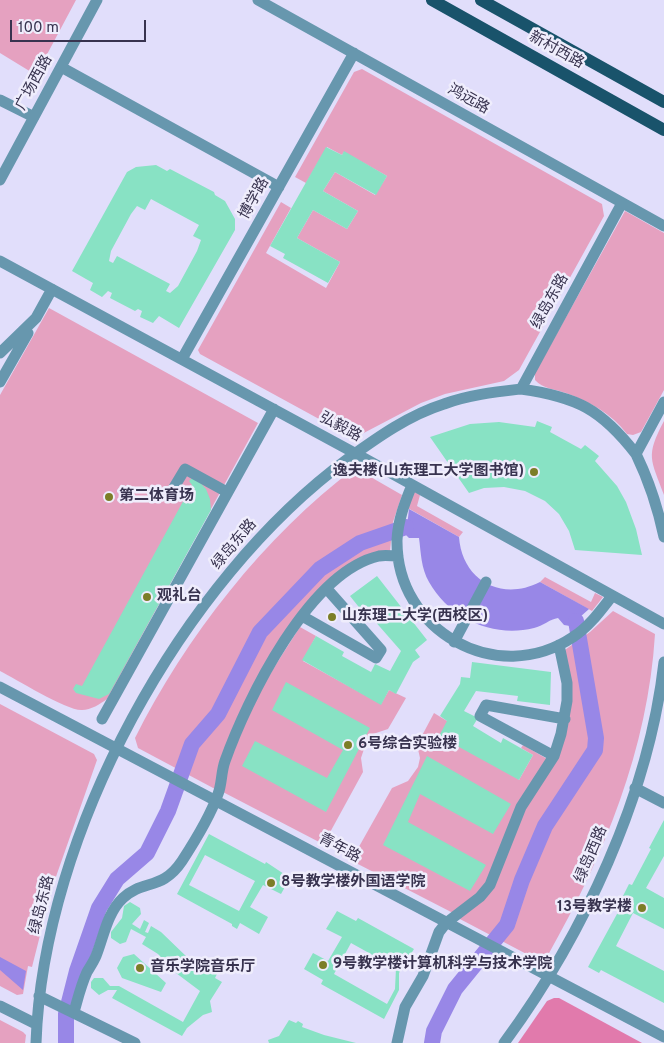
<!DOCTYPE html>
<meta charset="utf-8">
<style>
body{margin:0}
#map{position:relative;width:664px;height:1043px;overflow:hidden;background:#e1defb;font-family:Overpass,sans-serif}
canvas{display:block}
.scale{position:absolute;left:10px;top:20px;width:136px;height:22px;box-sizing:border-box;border:2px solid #38334f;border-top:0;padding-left:6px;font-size:15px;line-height:18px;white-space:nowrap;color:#38334f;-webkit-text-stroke:4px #efedfc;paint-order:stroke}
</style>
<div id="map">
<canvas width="664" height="1043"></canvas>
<div class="scale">100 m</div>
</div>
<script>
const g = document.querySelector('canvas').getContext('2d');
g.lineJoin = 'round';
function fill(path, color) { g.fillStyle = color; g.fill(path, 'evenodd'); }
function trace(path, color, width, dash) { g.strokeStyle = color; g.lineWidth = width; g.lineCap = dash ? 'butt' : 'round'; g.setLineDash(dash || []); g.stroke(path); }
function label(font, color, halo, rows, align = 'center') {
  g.font = font + ' Overpass,"Noto Sans SC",sans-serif'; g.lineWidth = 5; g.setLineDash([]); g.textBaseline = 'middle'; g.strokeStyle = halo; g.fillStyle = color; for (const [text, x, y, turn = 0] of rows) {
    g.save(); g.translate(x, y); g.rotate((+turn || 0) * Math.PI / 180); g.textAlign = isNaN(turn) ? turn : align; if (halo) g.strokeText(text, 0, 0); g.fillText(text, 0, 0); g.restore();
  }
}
fill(new Path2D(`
 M0 0H76L36 75 0 53Z
 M362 69 602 204 604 216 519 370 504 381 445 394 421 403 358 436 352 437 200 354 198 350 281 202 291 208 266 253 326 288 340 262 297 238 313 210 347 229 358 211 323 191 335 172 375 195 387 176 344 152 342 155 327 147 306 183 295 177 354 72Z
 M625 211 664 233V390L641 432 633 435 627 434C611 413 590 402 566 393 555 389 543 389 535 380V373Z
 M49 308 258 423 107 699C100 704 91 710 82 710 67 711 16 679 0 671V395Z
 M664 421V495C651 459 645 457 664 421Z
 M355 468 402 495 393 522 390 551 356 563 281 640 215 789 138 748 135 738C185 638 265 535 355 468Z
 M413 491 420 495 417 506 463 532 459 537 406 507Z
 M545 577 591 602 595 593 603 597 592 611 540 582Z
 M613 611 655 634C648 749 604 856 548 955L536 959 458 918 477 905 527 805 554 765 564 740 562 652 590 632Z
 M300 627 316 636 303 661 381 704 389 690 406 698 388 729 373 734 367 740 361 758 363 772 328 836 330 841 324 838 321 843 221 791C233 730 267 678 300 627Z
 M0 704 94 754 97 760 52 888 32 967 28 966 23 994 17 995 0 986Z
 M434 713 447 721 519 780 533 755 521 748 523 745 549 760 483 891 453 913 354 862 357 856 351 852H356L392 788 408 781 418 767 420 758 417 745Z
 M0 1020 23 1032 26 1035 25 1043H0Z`), '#e5a1c0');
fill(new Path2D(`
 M554 998H559L642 1043H518L547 1001Z`), '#e17aac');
fill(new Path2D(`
 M409 509 459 537C462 580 501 602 540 582L589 609 570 626 564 625 558 618C550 619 543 626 534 628 493 638 450 619 429 582 421 568 421 553 419 538H409L406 535Z
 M0 957 26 971 23 990 0 970Z`), '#9887e7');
trace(new Path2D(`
 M66 1043V1014L77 971 99 908 117 879 147 853 168 811 192 744 218 714 260 632 320 569 360 543 406 527
 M432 1043 434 1031 455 989 507 925 522 880 545 826 595 750 596 738 576 621`), '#9887e7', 16);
fill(new Path2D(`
 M326 147 342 155 344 151 387 176 376 195 335 172 323 191 358 211 347 229 313 210 297 238 340 262 328 283 283 258 285 254 270 246Z
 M156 165 167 171 170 169 214 192 215 195 225 201 235 219V230L179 328 159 316 153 323 140 317 142 311 138 309 135 311 110 298 112 293 108 291 102 297 90 290 93 283 72 271 127 172 136 167ZM151 199 199 225 193 236 201 240 197 251 178 286 170 293 166 291 170 284 117 256 113 263 109 261 111 251 131 214 137 206 145 210Z
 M537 421 552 427 550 432 581 449 585 445 599 456 595 461 617 486 626 502 636 529 642 555 575 550 569 531 559 514 545 501 525 491 504 487 484 488 469 493 430 437 470 424 499 422 535 427Z
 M194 476 206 489 210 499 211 510 109 694 99 699 76 693 73 689 76 684 82 686 192 485 189 481Z
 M377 576 427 640 415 650 420 657 413 662 396 694 389 690 381 705 302 660 316 636 344 652 342 656 371 672 375 664 390 671 401 651 373 619 370 621 350 596Z
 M472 662 551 672 550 705 517 701 518 696 476 691 464 711 478 718 473 726 501 743 503 738 533 755 519 780 439 736 447 721 440 716 460 684 461 677 470 678Z
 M286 682 370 728 326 812 242 766 255 741 327 778 343 750 272 710Z
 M427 756 511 804 493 834 420 794 408 822 486 865 470 891 383 845Z
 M664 820V856L646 888 664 898V929L633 913 616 946 664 971V1003L601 970 599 973 588 967 623 903 620 902 629 884 632 885 651 849 649 848Z
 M209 834 265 864 266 862 290 878 281 894 263 885 250 907 268 917 259 934 240 923 237 929 232 926V924L177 894ZM205 855 255 881 239 911 189 885Z
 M130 902 140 908 141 914 132 924 140 929 144 920 149 923 145 932 148 933 151 926 161 932 188 958 210 974 211 971 217 974 215 978 222 982 210 1001 212 1012 203 1015 187 1028 182 1036 112 998 117 990H108L99 995 91 988V982L94 978H103L110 986H119L183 1022 200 991 176 973 158 954 142 944 146 937 131 929 126 942 120 944 111 938V932L122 918 124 906Z
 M337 911 356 921 358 918 414 949 399 973V990L384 1019 321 984 323 980 304 969 313 953 328 961 342 937 326 929ZM351 943 396 968 395 989 387 1004 334 974Z
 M134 954 166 983 161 992 122 978 117 968 123 957Z
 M289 1020 296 1023 298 1021 303 1024 302 1027 324 1035 356 1043H269L268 1040 279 1036Z`), '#88e2c4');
trace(new Path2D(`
 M258 0 664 226
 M61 67 279 187
 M0 100 34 117
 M0 180 97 0
 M0 261 362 457 664 624
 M0 353 36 318 52 289
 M182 359 354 53
 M0 382 28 333
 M521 389C577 397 601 409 636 454
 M664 402 636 454C649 481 658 508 664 537
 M412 485C405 502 398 520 397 540 396 631 497 688 573 637 589 627 601 610 612 596
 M173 489 185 469 227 492
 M302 616 376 658 381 650 327 589
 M454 642 486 582
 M0 687 664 1037
 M102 719 274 409
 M554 756 480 716 486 705 565 719
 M635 788 664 803
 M39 996 135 1043
 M0 1006 36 1024
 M74 1012C78 998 81 985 87 972 90 967 94 961 96 956 104 936 107 913 123 898 143 879 162 891 182 861 195 841 210 817 218 794 222 784 221 772 225 761 247 699 309 572 379 556 385 555 392 556 398 556
 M36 1043C43 834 181 581 349 458 378 437 409 415 444 404 468 395 495 392 521 389L622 203
 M397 1043 405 1007 423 976 439 932 446 923 480 897 490 885 521 807 554 756 561 734 567 701V683L559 645
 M504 1043C583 936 649 795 664 662`), '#6797ae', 11);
trace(new Path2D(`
 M432 0 664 130
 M481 0 664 102`), '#19536b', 12);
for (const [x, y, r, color] of [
 [534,472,5,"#7c7e27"],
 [109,497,5,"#7c7e27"],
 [147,597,5,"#7c7e27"],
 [332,617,5,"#7c7e27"],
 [348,745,5,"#7c7e27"],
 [271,883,5,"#7c7e27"],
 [642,908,5,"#7c7e27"],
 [323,965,5,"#7c7e27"],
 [140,968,5,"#7c7e27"]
]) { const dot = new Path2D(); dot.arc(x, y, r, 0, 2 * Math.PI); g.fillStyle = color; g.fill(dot); trace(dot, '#efedfc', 2); }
label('15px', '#38334f', '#efedfc', [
 ["新村西路",556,51,29],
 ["广场西路",35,83,-62],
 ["鸿远路",468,100,29],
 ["博学路",255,199,-61],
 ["绿岛东路",551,302,-61],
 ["弘毅路",340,428,28],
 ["绿岛东路",235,545,-50],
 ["青年路",339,849,28],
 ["绿岛西路",592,855,-67],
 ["绿岛东路",43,905,-76]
]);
label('bold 15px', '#38334f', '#efedfc', [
 ["逸夫楼(山东理工大学图书馆)",524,472,"right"],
 ["第二体育场",119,497],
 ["观礼台",157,597],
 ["山东理工大学(西校区)",342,617],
 ["6号综合实验楼",358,745],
 ["8号教学楼·外国语学院",281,883],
 ["13号教学楼",632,908,"right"],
 ["9号教学楼·计算机科学与技术学院",333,965],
 ["音乐学院音乐厅",150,968]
], 'left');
</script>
